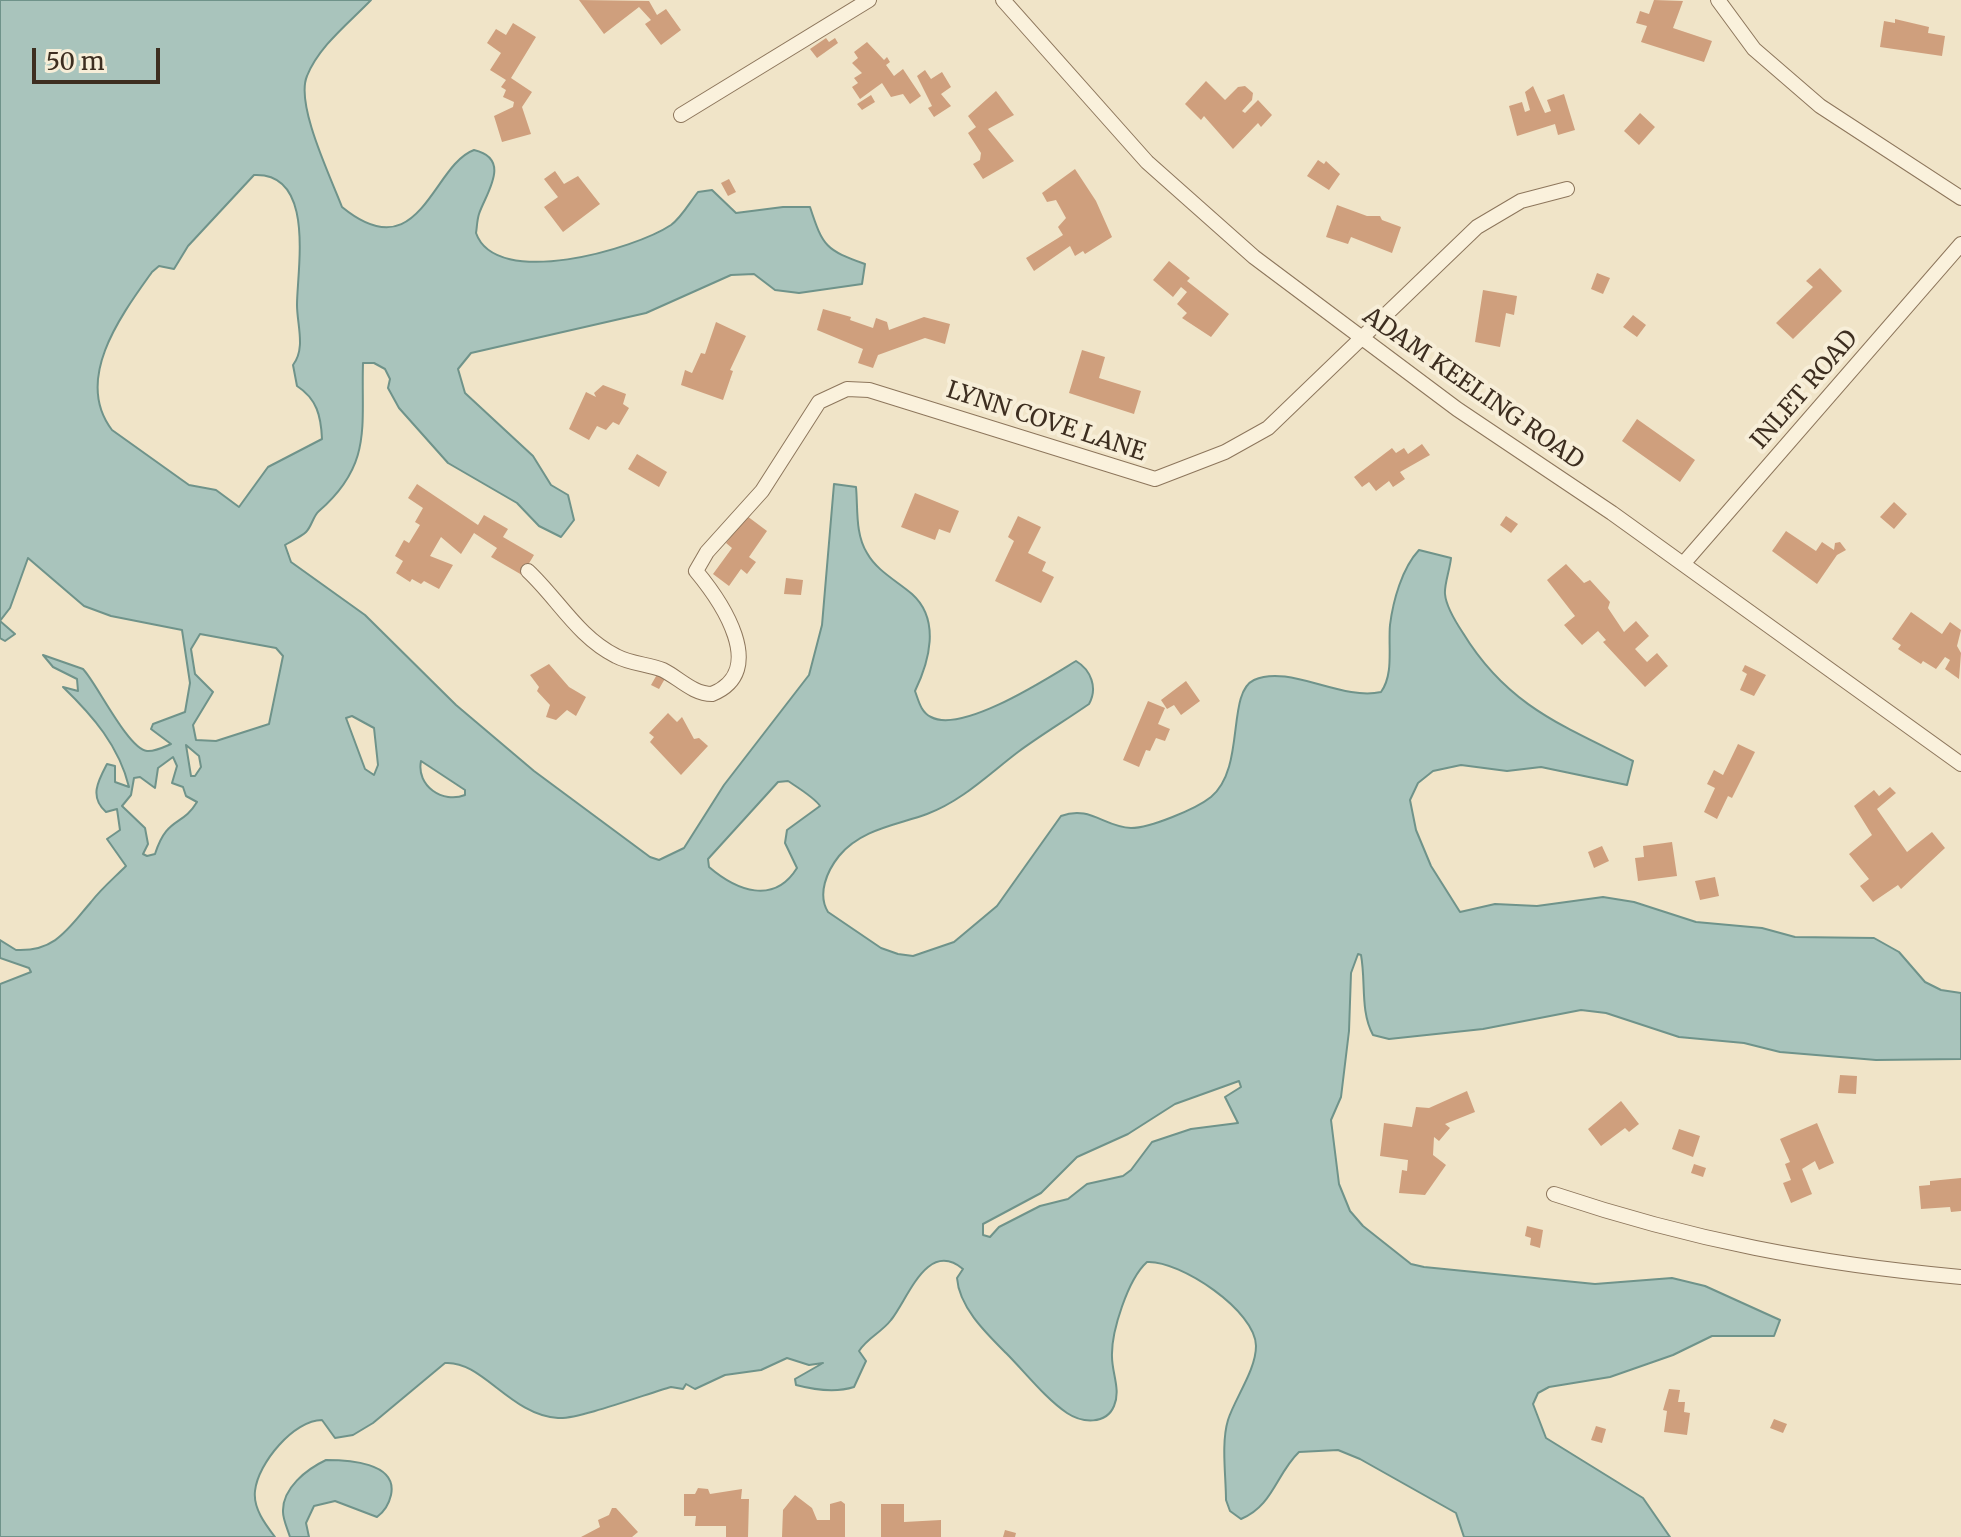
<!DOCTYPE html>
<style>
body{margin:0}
#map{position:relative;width:1961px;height:1537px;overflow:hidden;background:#f0e4c8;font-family:Merriweather,serif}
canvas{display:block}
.scale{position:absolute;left:32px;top:48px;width:128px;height:36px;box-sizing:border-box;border:4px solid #3d2e20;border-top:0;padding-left:10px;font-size:24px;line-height:28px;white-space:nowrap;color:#3d2e20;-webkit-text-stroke:6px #f7eed8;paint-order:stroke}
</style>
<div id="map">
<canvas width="1961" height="1537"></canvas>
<div class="scale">50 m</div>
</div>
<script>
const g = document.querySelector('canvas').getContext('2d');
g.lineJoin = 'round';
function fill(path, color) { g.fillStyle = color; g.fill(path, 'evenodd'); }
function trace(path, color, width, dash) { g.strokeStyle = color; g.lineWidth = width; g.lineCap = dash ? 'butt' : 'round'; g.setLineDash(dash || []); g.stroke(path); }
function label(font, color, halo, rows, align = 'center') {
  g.font = font + ' Merriweather,serif'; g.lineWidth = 8; g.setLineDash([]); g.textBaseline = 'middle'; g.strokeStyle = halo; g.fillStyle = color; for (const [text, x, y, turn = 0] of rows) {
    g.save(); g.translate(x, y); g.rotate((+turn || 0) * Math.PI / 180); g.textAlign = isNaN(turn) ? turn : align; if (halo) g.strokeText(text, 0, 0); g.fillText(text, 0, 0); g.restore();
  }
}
const water = new Path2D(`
 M0 0H371C349 23 319 46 307 76 295 104 331 178 342 207 420 271 432 165 474 150 513 159 485 195 479 214 477 220 477 227 476 233 496 290 635 249 671 225 681 218 690 202 698 192L712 190 736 213 783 207H810C823 247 826 250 865 264L862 284 799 293 775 290 754 274 731 275 646 313 471 353 458 369 465 393 533 456 551 485 568 495 574 520 561 537 539 526 517 503 448 463 399 408 388 388 390 379 385 369 374 363H363C361 426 373 464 319 511 313 516 312 526 306 532 301 537 291 541 285 545L291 562 365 615 456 705 534 771 650 857 659 860 684 848 724 785 809 675 822 625 834 484 856 487C858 508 855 534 867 553 877 571 897 581 912 594 941 620 929 662 915 691 919 702 921 712 931 717 962 734 1048 678 1076 661 1091 670 1098 688 1089 704 1066 720 1041 735 1018 752 989 774 962 801 927 814 897 825 861 829 839 856 827 871 817 894 828 912L881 948 898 954 913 956 954 942 997 906 1061 816C1090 805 1104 827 1131 828 1150 828 1196 809 1211 797 1246 768 1226 693 1254 680 1289 664 1341 701 1381 692 1394 674 1388 647 1390 625 1393 601 1402 568 1419 550L1451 558C1450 569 1444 585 1445 594 1446 606 1457 624 1463 633 1507 705 1561 725 1633 761L1627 785 1541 767 1507 771 1461 765 1433 771 1418 783 1410 800 1416 830 1431 866 1460 912 1495 904 1537 906 1603 897 1634 902 1696 922 1762 928 1795 937 1874 938 1899 952 1925 982 1941 990 1961 993V1059L1876 1060 1780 1052 1744 1043 1679 1037 1606 1013 1581 1010 1483 1029 1389 1039 1373 1035C1360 1011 1366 982 1361 955L1358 954 1351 973 1349 1031 1341 1097 1331 1120 1339 1184 1350 1211 1363 1226 1411 1264 1424 1267 1595 1284 1672 1278 1705 1286 1780 1320 1774 1336H1712L1673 1355 1610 1377 1549 1387 1538 1393 1533 1404 1546 1438 1643 1498 1670 1537H1464L1456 1513 1360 1459 1338 1450 1299 1452C1276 1474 1273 1506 1241 1519L1230 1511 1226 1500C1226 1476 1221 1443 1228 1420 1235 1398 1256 1370 1256 1346 1256 1311 1180 1260 1147 1262 1128 1279 1111 1332 1112 1357 1112 1373 1121 1390 1114 1406 1106 1425 1082 1423 1067 1413 1045 1398 1025 1372 1006 1353 986 1333 959 1307 957 1278L963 1269C927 1239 908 1299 891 1320 881 1333 868 1337 859 1351L866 1361 854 1387C835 1393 815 1390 796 1385L795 1379 823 1363 809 1365 787 1358 761 1370 725 1375 695 1389 686 1384 683 1389 671 1387C649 1393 577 1420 558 1418 510 1415 482 1360 445 1363L373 1423 353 1435 335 1438 322 1420C294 1420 258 1463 255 1491 253 1508 265 1524 275 1537H0V984L31 972 29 968 0 958V940L16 950C55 952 68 929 91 902 101 889 114 878 126 866L107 839 120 830 117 809 106 812C89 797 98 781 107 764L115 766V782L129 787C119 746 93 716 63 687L78 691 77 679 53 667 43 655 83 669C96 682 128 749 147 751 154 752 164 747 171 744L151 729 153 724 185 712 190 683 182 630 111 616 84 606 28 558 10 608 0 621 15 634 5 641 0 638ZM254 175C316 172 297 270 297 305 297 325 306 348 293 365L297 386C317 399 321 416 322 439L268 467 239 507 216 490 189 485 112 430C73 379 122 314 152 272L159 266 174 269 188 246ZM200 634 276 648 283 656 269 724 216 741 196 740 193 725 213 692 195 674 191 649ZM352 716 374 728 378 765 374 775 365 769 346 718ZM186 745 199 756 201 767 195 776H191ZM173 757 177 766 172 783 183 787 186 796 197 802C182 827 167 816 155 854L147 856 143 854 148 844 145 828 122 806 131 795 134 778 140 777 155 788 158 768ZM421 761 465 790V795C443 804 416 786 421 761ZM788 781C797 787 815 798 820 806L787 830 785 843 797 868C774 905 737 891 709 867L708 859 778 782ZM1239 1081 1241 1087 1225 1097 1238 1123 1191 1129 1152 1142 1131 1170 1123 1176 1087 1184 1068 1199 1040 1206 999 1227 990 1237 983 1235V1224L1041 1193 1077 1157 1128 1134 1175 1104Z
 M326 1460C347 1460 398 1462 391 1495 389 1504 385 1511 377 1517L335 1501 314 1506 306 1523 309 1537H290C288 1530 283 1520 283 1512 282 1488 307 1469 326 1460Z`);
fill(water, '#a9c4bc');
trace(water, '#6f938a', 2);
fill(new Path2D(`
 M579 0 649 1 657 15 666 9 681 30 661 45 645 24 651 20 639 7 604 34Z
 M1654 0 1683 1 1673 28 1712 41 1704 62 1641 42 1647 26 1636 23 1640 11 1649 14Z
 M1895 19 1929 27 1928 33 1945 36 1942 56 1880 47 1884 21 1895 23Z
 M513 23 536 37 511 78 532 92 522 107 531 134 502 142 494 116 513 107 514 102 503 97 506 90 501 87 506 80 490 70 501 53 487 43 496 29 506 35Z
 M826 38 829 42 835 38 838 43 817 58 810 49Z
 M867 42 884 60 887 57 890 62 886 65 894 76 903 69 921 96 910 104 903 94 891 97 882 83 860 99 852 87 858 83 854 78 862 73 852 63 858 58 854 52Z
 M925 70 931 79 942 72 951 87 941 94 951 106 934 117 928 108 932 106 917 76Z
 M1206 81 1225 100 1238 87 1245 86 1253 93 1252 100 1242 111 1245 113 1258 100 1272 115 1261 127 1258 123 1233 149 1204 116 1201 120 1185 104Z
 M1533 86 1545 113 1551 111 1547 100 1564 94 1575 130 1558 135 1555 124 1517 136 1509 106 1522 102 1525 112 1530 110 1525 92Z
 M996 91 1014 115 988 129 1014 161 983 179 973 164 980 160 981 153 968 133 976 127 968 116Z
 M871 95 875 102 862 110 857 104Z
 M1640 113 1655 127 1639 145 1624 131Z
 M1318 160 1324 164 1326 161 1340 174 1329 190 1307 176Z
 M1075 169 1096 201 1112 237 1085 254 1083 251 1075 256 1070 246 1034 271 1026 258 1063 235 1058 227 1066 218 1056 200 1047 202 1042 193Z
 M555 171 564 184 578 176 600 204 563 232 544 207 558 197 544 179Z
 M729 179 736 192 728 196 721 183Z
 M1337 205 1367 216H1380L1382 220 1401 227 1392 253 1351 237 1348 244 1326 237Z
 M1169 261 1190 278 1187 281 1229 314 1211 337 1182 318 1187 313 1177 304 1187 292 1181 287 1173 297 1153 280Z
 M1820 268 1842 291 1793 339 1776 323 1813 287 1806 281Z
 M1597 273 1610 278 1603 294 1591 289Z
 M1483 290 1517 296 1514 315 1506 313 1500 347 1475 342Z
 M823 309 851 317 850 320 873 328 876 318 887 322 889 330 924 317 950 324 945 344 925 338 878 355 873 368 858 363 863 349 817 330Z
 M1633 315 1646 325 1637 337 1623 327Z
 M716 322 746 336 730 370 733 371 723 400 681 385 685 370 692 373 701 353 705 354Z
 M1082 350 1105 357 1099 378 1141 391 1134 414 1069 393Z
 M603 385 626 394 623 404 629 408 619 425 613 422 606 430 597 426 589 440 569 429 586 392 596 397 594 393Z
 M1637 419 1695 460 1680 482 1622 441Z
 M1422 444 1430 455 1400 472 1405 479 1393 487 1389 481 1376 491 1369 482 1362 487 1354 477 1392 448 1396 453 1404 448 1408 454Z
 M637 454 667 472 659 487 628 469Z
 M417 484 478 525 484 515 508 529 503 537 534 555 522 575 491 557 497 548 474 533 461 554 441 537 430 556 453 565 439 589 424 581 421 584 412 579 410 582 396 573 403 561 395 556 404 540 409 543 420 525 415 522 423 508 408 498Z
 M915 493 959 511 950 533 939 529 935 540 901 527Z
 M1894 502 1907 514 1894 529 1880 517Z
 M747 516 767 531 749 557 756 562 747 574 741 569 729 586 713 574 732 548 726 543Z
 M1018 516 1041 527 1028 553 1046 562 1042 571 1054 577 1041 603 995 581 1014 541 1008 537Z
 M1506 516 1518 524 1511 533 1500 525Z
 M1786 531 1816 551 1822 542 1834 550 1835 543 1840 542 1846 550 1837 555 1817 584 1772 551Z
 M1566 564 1584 583 1590 580 1610 602 1608 608 1624 632 1636 621 1649 636 1635 649 1647 662 1657 653 1668 666 1645 687 1603 642 1606 640 1598 631 1582 645 1564 625 1575 616 1547 580Z
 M786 578 803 580 801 595 784 594Z
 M1911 612 1942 634 1950 622 1961 630 1957 646 1961 653 1959 679 1945 669 1950 660 1945 657 1936 669 1923 661 1921 664 1898 649 1901 645 1892 639Z
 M549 664 569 687 586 697 576 716 567 710 556 720 546 717 550 705 537 691 539 687 530 675Z
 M1745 665 1766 675 1754 696 1740 690 1747 674 1742 671Z
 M659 671 667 675 659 689 651 685Z
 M1186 681 1200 701 1181 715 1174 705 1167 709 1161 700Z
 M1148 701 1165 708 1158 724 1170 729 1165 741 1156 738 1150 751 1146 750 1139 767 1123 760Z
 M668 713 677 722 682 717 694 739 699 738 708 746 681 775 650 742 654 737 649 733Z
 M1738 744 1755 752 1732 798 1728 796 1717 819 1704 812 1715 788 1707 784 1714 770 1723 775Z
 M1890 787 1896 793 1877 809 1907 852 1932 832 1945 848 1901 889 1898 885 1873 902 1860 886 1869 879 1849 854 1872 835 1854 806 1874 790 1879 796Z
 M1672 842 1677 876 1638 881 1635 858 1644 857 1643 846Z
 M1602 846 1609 861 1594 868 1588 852Z
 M1715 877 1719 896 1700 900 1695 881Z
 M1840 1075 1857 1076 1856 1094 1838 1093Z
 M1467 1091 1475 1112 1445 1124 1450 1128 1439 1141 1434 1137 1433 1155 1446 1165 1425 1195 1399 1193 1402 1170 1407 1171 1408 1160 1380 1156 1384 1123 1412 1127 1416 1107 1429 1108Z
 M1621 1101 1639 1124 1629 1132 1625 1128 1601 1146 1588 1129Z
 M1817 1123 1834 1163 1819 1170 1815 1161 1802 1169 1812 1194 1791 1203 1783 1183 1791 1180 1785 1164 1790 1162 1780 1139Z
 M1679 1129 1700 1136 1693 1157 1672 1149Z
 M1694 1164 1706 1168 1703 1177 1691 1173Z
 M1961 1178V1211L1951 1212 1950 1207 1921 1209 1919 1186 1930 1185V1181Z
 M1527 1226 1543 1230 1540 1248 1530 1245 1531 1238 1525 1236Z
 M1669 1389 1680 1390 1678 1402H1685L1684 1412 1690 1413 1687 1435 1664 1432 1667 1411 1663 1410Z
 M1774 1419 1787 1424 1783 1433 1770 1428Z
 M1596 1426 1606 1429 1602 1443 1591 1440Z
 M698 1488 708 1489 710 1494 742 1489 741 1499H749L748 1537H726V1526H695L696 1516H684V1494H695Z
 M795 1495 812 1508 817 1520H830V1504L841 1501 845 1504V1537H782L783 1510Z
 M881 1504H904V1522L941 1520V1537H881Z
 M612 1508H616L638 1532 632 1537H581L600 1527 598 1520 609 1515Z
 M1005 1530 1016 1533 1015 1537H1003Z`), '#cf9f7d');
const minor = new Path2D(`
 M1003 0 1147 162 1254 257 1457 409 1612 513 1961 764
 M1718 0 1754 49 1820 106 1961 198
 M681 115 869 0
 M1683 564 1961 244
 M528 571C558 599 578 637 616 656 631 664 648 664 663 670 679 678 693 694 712 694 769 671 721 601 696 571L707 552 762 491 819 402 847 389 869 390 1155 479 1225 452 1268 428 1477 227 1521 201 1567 189
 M1554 1194C1691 1240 1817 1264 1961 1277`);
trace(minor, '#8d765c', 16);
trace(minor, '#faf1dc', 14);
label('24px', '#3d2e20', '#f7eed8', [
 ["ADAM KEELING ROAD",1473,389,35],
 ["INLET ROAD",1805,390,-49],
 ["LYNN COVE LANE",1046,422,18]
]);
</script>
